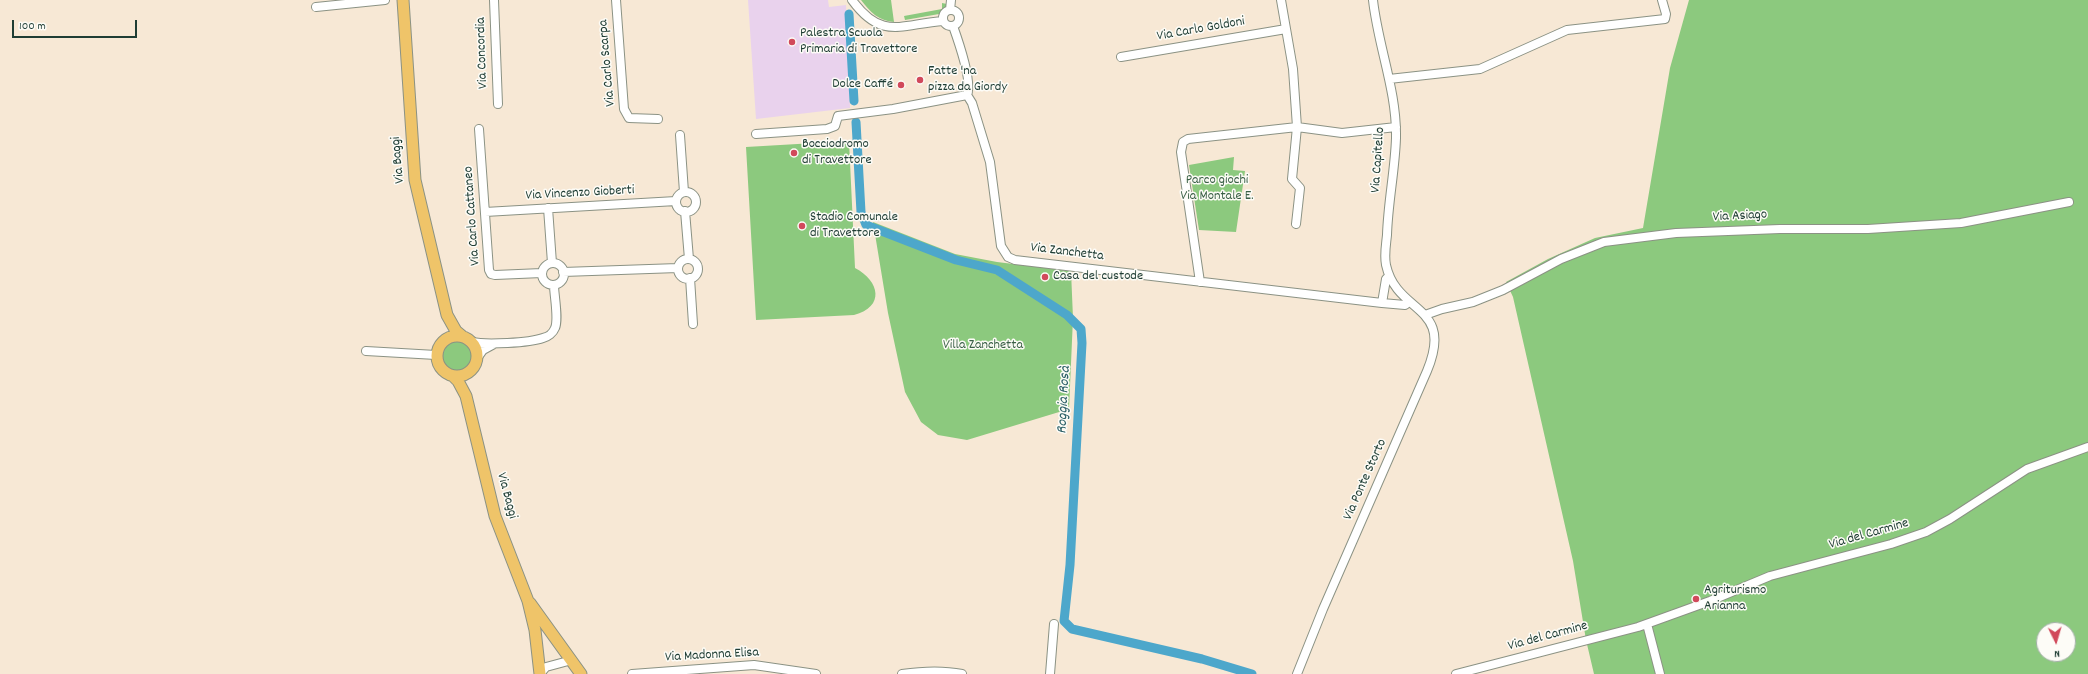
<!DOCTYPE html>
<meta charset="utf-8">
<style>
body{margin:0}
#map{position:relative;width:2088px;height:674px;overflow:hidden;background:#f7e8d5;font-family:Dekko,sans-serif}
canvas{display:block}
.north{position:absolute;left:2036px;top:622px;width:40px;height:40px;box-sizing:border-box;background:#fdfcf7;border:1px solid #a4b0a9;border-radius:50%;rotate:175deg;font-size:11px;font-weight:700;line-height:16px;text-align:center;color:#1f3d34}
.north::after{content:'';display:block;margin:auto;width:14px;height:18px;background:#d1495b;clip-path:polygon(50% 0,100% 100%,50% 72%,0 100%)}
.scale{position:absolute;left:12px;top:20px;width:125px;height:18px;box-sizing:border-box;border:2px solid #1f3d34;border-top:0;padding-left:5px;font-size:12px;line-height:14px;white-space:nowrap;color:#1f3d34;-webkit-text-stroke:3px #fdfcf7;paint-order:stroke}
</style>
<div id="map">
<canvas width="2088" height="674"></canvas>
<div class="north">N</div>
<div class="scale">100 m</div>
</div>
<script>
const g = document.querySelector('canvas').getContext('2d');
g.lineJoin = 'round';
function fill(path, color) { g.fillStyle = color; g.fill(path, 'evenodd'); }
function trace(path, color, width, dash) { g.strokeStyle = color; g.lineWidth = width; g.lineCap = dash ? 'butt' : 'round'; g.setLineDash(dash || []); g.stroke(path); }
function label(font, color, halo, rows, align = 'center') {
  g.font = font + ' Dekko,sans-serif'; g.lineWidth = 3; g.setLineDash([]); g.textBaseline = 'middle'; g.strokeStyle = halo; g.fillStyle = color; for (const [text, x, y, turn = 0] of rows) {
    g.save(); g.translate(x, y); g.rotate((+turn || 0) * Math.PI / 180); g.textAlign = isNaN(turn) ? turn : align; if (halo) g.strokeText(text, 0, 0); g.fillText(text, 0, 0); g.restore();
  }
}
fill(new Path2D(`
 M748 0H828L829 7 846 5 850 108 756 119Z`), '#e9d2ed');
fill(new Path2D(`
 M861 0H891L894 22C879 21 870 12 861 0Z
 M1689 0H2088V674H1594L1586 640 1573 561 1513 297 1506 282 1548 259 1595 238 1643 228 1670 68ZM2044 630H2068V654H2044Z
 M942 3 947 4V9L939 14 905 20 904 16 942 9Z
 M849 141 855 268C880 281 885 307 854 315L756 320 746 147Z
 M1234 157 1233 170 1245 171 1236 232 1199 230 1189 165Z
 M873 222 955 254 997 262 1071 271 1073 318 1069 409 967 440 938 435 921 422 905 392 888 313Z
 M442 356a15 15 0 1 1 30 0a15 15 0 1 1-30 0Z`), '#8cc97e');
trace(new Path2D(`
 M849 14 854 101
 M856 122 861 212 866 225 956 260 997 270 1067 315 1081 329 1082 343 1070 565 1064 621 1072 629 1202 659 1252 674`), '#4da7cb', 9);
const minor = new Path2D(`
 M494 0 498 104
 M616 0 624 109 629 118 658 119
 M852 0C882 41 901 24 943 21
 M1281 0 1293 69 1297 127 1292 179 1300 188 1296 224
 M316 7 385 0
 M943 18a8 8 0 1 1 16 0a8 8 0 1 1-16 0Z
 M950 10 951 0
 M953 26C958 40 973 82 967 95
 M1121 57 1286 29
 M1389 79 1480 69 1567 30 1665 19 1666 14 1662 0
 M967 95 972 103 990 162 1001 246 1008 257 1015 260 1382 303 1405 305 1409 302
 M479 129 489 270 491 274 495 275 542 273
 M756 134 827 129 835 126 838 116 893 109 967 95
 M680 135 684 192
 M676 202a10 10 0 1 1 20 0a10 10 0 1 1-20 0Z
 M548 208 552 263
 M685 211 689 259
 M485 212 676 201
 M678 269a10 10 0 1 1 20 0a10 10 0 1 1-20 0Z
 M542 274a11 11 0 1 1 22 0a11 11 0 1 1-22 0Z
 M563 272 678 268
 M690 278 693 324
 M1200 282 1181 152 1183 142 1188 139 1297 127 1342 133 1396 127
 M1382 303 1386 279 1389 276
 M1425 315 1442 309 1473 302 1503 290 1561 259 1604 242 1676 233 1780 229H1868L1961 223 2069 202
 M472 342C486 345 529 343 543 338 548 337 553 333 555 328 559 319 554 295 554 285
 M366 351 436 355
 M478 357 483 350 494 344
 M1647 624 1660 674
 M540 674 546 667 572 660
 M632 674 754 665 816 674
 M902 674C923 671 942 670 962 674
 M1050 674 1054 624
 M1297 674 1323 609 1427 371C1455 304 1397 315 1386 265 1384 255 1386 245 1387 235 1388 202 1395 170 1396 138 1397 91 1378 46 1373 0
 M1456 674 1638 627 1710 601 1770 576 1891 544 1926 532 1950 519 2027 469 2088 447`);
const major = new Path2D(`
 M403 0 415 180 447 315 456 331 462 336
 M437 356a20 20 0 1 1 40 0a20 20 0 1 1-40 0Z
 M453 376 458 381 466 396 495 516 528 601 535 630 540 674
 M530 603 581 674`);
trace(minor, '#8b9284', 10);
trace(major, '#8b9284', 13);
trace(minor, '#fff', 8);
trace(major, '#efc469', 11);
for (const [x, y, r, color] of [
 [792,42,4,"#d1495b"],
 [920,80,4,"#d1495b"],
 [901,85,4,"#d1495b"],
 [794,153,4,"#d1495b"],
 [802,226,4,"#d1495b"],
 [1045,277,4,"#d1495b"],
 [1696,599,4,"#d1495b"]
]) { const dot = new Path2D(); dot.arc(x, y, r, 0, 2 * Math.PI); g.fillStyle = color; g.fill(dot); trace(dot, '#fdfcf7', 1.5); }
label('14px', '#1f3d34', '#fdfcf7', [
 ["Via Carlo Goldoni",1201,30,-10],
 ["Via Concordia",483,53,-92],
 ["Via Carlo Scarpa",608,63,-95],
 ["Via Baggi",399,160,-95],
 ["Via Capitello",1379,160,-86],
 ["Via Vincenzo Gioberti",580,194,-3],
 ["Via Carlo Cattaneo",473,216,-94],
 ["Via Asiago",1740,217,-3],
 ["Via Zanchetta",1067,253,7],
 ["Via Ponte Storto",1366,480,-66],
 ["Via Baggi",506,496,75],
 ["Via del Carmine",1869,535,-16],
 ["Via del Carmine",1548,637,-15],
 ["Via Madonna Elisa",712,656,-3]
]);
label('14px', '#1f3d34', '#fdfcf7', [
 ["Palestra Scuola",800,34],
 ["Primaria di Travettore",800,50],
 ["Fatte 'na",928,72],
 ["pizza da Giordy",928,88],
 ["Dolce Caffé",893,85,"right"],
 ["Bocciodromo",802,145],
 ["di Travettore",802,161],
 ["Stadio Comunale",810,218],
 ["di Travettore",810,234],
 ["Casa del custode",1053,277],
 ["Agriturismo",1704,591],
 ["Arianna",1704,607]
], 'left');
label('14px', '#3a6046', '#fdfcf7', [
 ["Parco giochi",1217,181],
 ["Via Montale E.",1217,197],
 ["Villa Zanchetta",983,346]
]);
label('italic 15px', '#2f6269', '#fdfcf7', [
 ["Roggia Rosà",1065,400,-87]
]);
</script>
